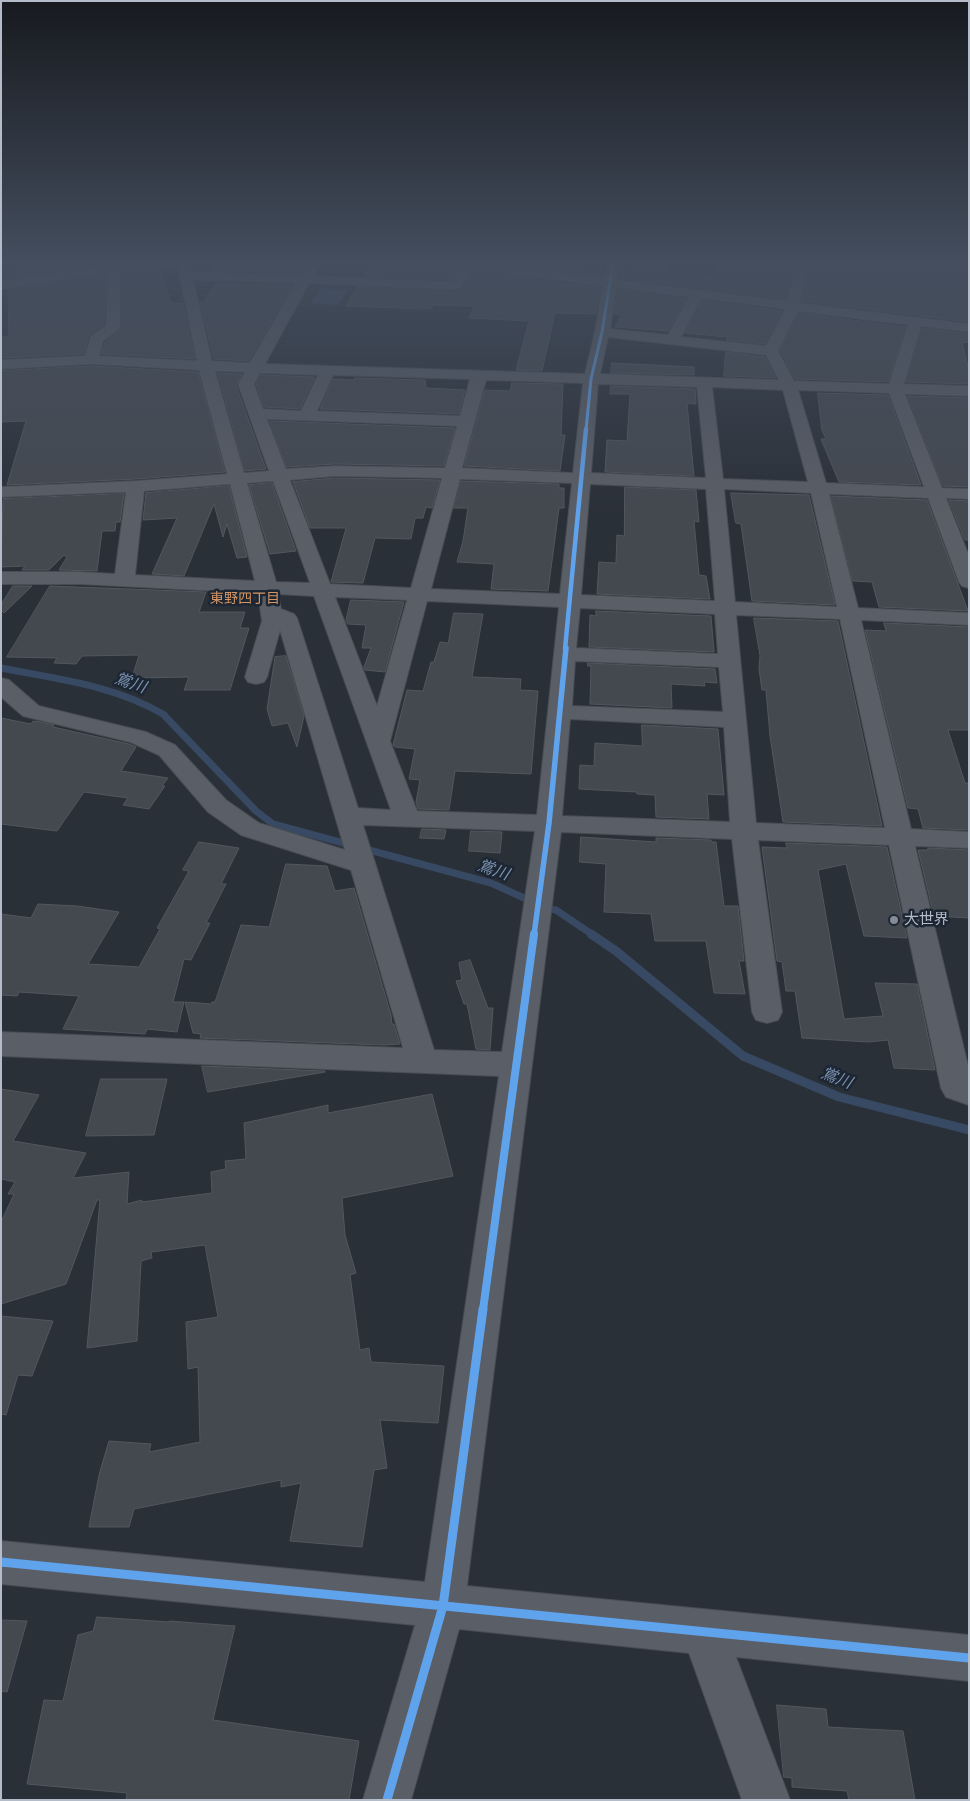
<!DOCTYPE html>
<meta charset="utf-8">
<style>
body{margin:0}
#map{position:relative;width:970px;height:1801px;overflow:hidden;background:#2a3038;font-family:"Sofia Sans Condensed",sans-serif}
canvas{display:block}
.frame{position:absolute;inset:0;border:2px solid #b4bcc9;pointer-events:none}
</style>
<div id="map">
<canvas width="970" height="1801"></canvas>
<div class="frame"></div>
</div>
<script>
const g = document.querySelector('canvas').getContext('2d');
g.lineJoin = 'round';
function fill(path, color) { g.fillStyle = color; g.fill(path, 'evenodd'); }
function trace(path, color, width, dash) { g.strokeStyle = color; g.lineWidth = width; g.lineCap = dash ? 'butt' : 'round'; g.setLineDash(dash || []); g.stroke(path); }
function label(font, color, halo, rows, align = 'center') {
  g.font = font + ' "Sofia Sans Condensed","Noto Sans JP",sans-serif'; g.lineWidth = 5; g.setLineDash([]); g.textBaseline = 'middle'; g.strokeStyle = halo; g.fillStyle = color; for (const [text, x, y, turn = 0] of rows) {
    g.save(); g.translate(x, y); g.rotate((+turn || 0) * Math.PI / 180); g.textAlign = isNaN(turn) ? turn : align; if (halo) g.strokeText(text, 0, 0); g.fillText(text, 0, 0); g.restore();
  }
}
fill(new Path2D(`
 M321 288 348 290 338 305 310 303Z`), '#384963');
trace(new Path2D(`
 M1 668C57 679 113 685 163 714L256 811 273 824 491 883 546 908 556 910 593 935`), '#384963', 7);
trace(new Path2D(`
 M591 934 616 951 743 1056 839 1097 969 1130`), '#384963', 9);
const building = new Path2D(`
 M10 263H39L41 266 67 263H107L9 278Z
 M212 263H306L300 273 215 271Z
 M371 263 442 264 446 268 458 269 450 280 363 276Z
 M495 263H560L559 265 604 267 602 276Z
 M634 263 667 264V272L716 275 714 263H787L792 273 786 299 619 278 620 267H634Z
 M873 263H969V322L802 301 808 273 806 269 874 272 878 267Z
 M160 270 171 303H183L195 359 101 354 105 342 122 328 123 273Z
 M474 272 601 288 596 314 555 313 542 371 516 370 529 321 469 318 474 306 433 305 432 308 427 309 346 306 357 287 455 292 462 290Z
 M106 275 104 325 89 335 84 354 1 358V337H9L8 290Z
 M216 283 293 285 249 361 214 359 200 302H203Z
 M618 290 686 299 668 331 615 327 621 315 614 314Z
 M702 300 782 311 765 344 727 340V337L685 333Z
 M799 313 906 327 888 382 795 379 780 351Z
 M922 328 969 334V342L962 343 969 370V384L906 382Z
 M726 352 765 357 776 378 724 376Z
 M612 363 694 367V375L611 373Z
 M91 366 198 372 225 472 136 479 7 485 26 421 1 422V371Z
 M218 373 242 374 236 385 266 469 245 471Z
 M261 375 315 377 300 409 264 407 256 384Z
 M355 378 425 380 426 388 465 390 459 414 320 409 333 379 354 380Z
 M512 383 563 384 561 435H565L560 471 464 466 485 390 510 391Z
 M611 386 695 389 696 404 687 403 694 476 605 472 607 440 627 441 630 394H610Z
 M818 393 888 395 921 485 839 482 821 439H826L822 430Z
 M908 396 969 398V487L943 486Z
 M270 421 455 428 444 466 335 464 287 467Z
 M335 478 440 480 432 508 426 507 423 518H415L411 539 375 538 363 583 331 582 346 528H310L293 482Z
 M461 481 559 484V488H564V508H559L548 591 491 589 494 564 457 562 463 541 468 508H454Z
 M272 483 296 551 270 554 249 485Z
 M229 486 247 557 237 558 227 524 223 537 214 504 184 576 152 574 177 518 143 520 146 493Z
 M625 487 696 490 699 522 694 521 699 575 706 576 710 599 597 594 599 562 616 563 617 535 624 536Z
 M731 493 809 495 835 605 752 601 741 524 736 523Z
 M124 494 120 522H116L115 531H102L97 571 59 570 67 557 64 555 49 570H22L25 566 1 567 3 499Z
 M831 496 927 500 968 611 879 607 872 582 853 581Z
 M949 500 969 501V540H965Z
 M13 586H32L4 613 1 610V605Z
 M50 586 206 592 199 612H245L240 628H249L230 690H184L189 677 132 678 139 655 82 656 76 664 54 663 57 658 7 657Z
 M351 600 404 602 385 672 365 670 364 667 371 648H362L366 625 348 624 346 621Z
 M596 611 711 616 714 652 589 647 590 615 596 616Z
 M454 613 483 614 472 677 521 679 520 690 538 691 531 774 455 771 449 810 418 809 416 802 420 780 409 779 415 749 395 747 393 745 407 690 423 691 431 662H434L440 642 448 643Z
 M754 618 838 621 882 826 783 822 770 736 766 690H762L759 669 760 656Z
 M884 623 969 627V730H948L965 783H969V830L923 828 918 809 908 808 865 630 886 631Z
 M286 656 304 716 297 747 288 723 272 726 267 709 275 657Z
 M588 663 715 669 717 683 704 682 705 686 671 684 672 708 590 704 591 666H588Z
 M1 718 31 724 33 721 41 722 54 725 53 727 129 744 136 747 121 771 168 778 162 786H165L149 809 123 805 128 798 84 792 57 831 1 824Z
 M642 725 718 729 724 795 707 794 709 819 656 817 655 795 637 794V792L579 789 580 765 594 766 595 743 642 746Z
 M422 829 446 830 444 839 420 838Z
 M471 831 502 832 500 853 469 851Z
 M581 837 656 842V838L711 840V842H716L724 906H738L744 961H739L745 994 714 993 706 941H655L651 914 604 912 606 864 580 862Z
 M199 842 239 848 221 884H226L206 923H210L191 960 184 959 173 1002H184L177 1032 147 1029 145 1034 63 1029 79 996 19 992 17 996 1 995V914L31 918 38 904 77 906 119 912 88 964 139 967 160 929 157 928 189 871 183 870Z
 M786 843 887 847 907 938 864 936 846 864 818 870 844 1019 883 1016 875 983 917 984 935 1070 894 1068 888 1040 868 1042 802 1038 795 991H786L782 962 777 961 762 847 787 848Z
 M928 848 969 850V918L934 916 918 850H928Z
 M286 864 327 866 335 891 354 888 391 1015 392 1024H394L400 1044 384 1045 200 1038 201 1034 193 1033 185 1002 211 1004 212 1002H215L241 925 269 927Z
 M470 960 488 1008H493L490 1050 476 1049 467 1004H464L456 981 462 980 459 963Z
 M202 1066 325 1071V1072L208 1092Z
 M101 1079H167L154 1135 86 1136Z
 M1 1089 39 1095 13 1141 86 1153 73 1178 129 1172 127 1204 142 1200V1202L212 1193 211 1172 226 1169 225 1161 246 1159 244 1123 328 1105V1113L432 1094 453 1176 342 1198 345 1235 356 1273 350 1275 360 1350 369 1348 371 1362 444 1366 438 1423 380 1420 387 1468 374 1470 362 1547 290 1541 301 1483 281 1487V1480L134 1509 129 1527H89L99 1475 109 1441 151 1444 149 1452 200 1442 198 1367 188 1369 186 1322 218 1317 205 1245 151 1252 152 1258 141 1261 137 1341 87 1348 100 1200H97L66 1284 1 1304V1222L14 1194H8L15 1182 1 1179Z
 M1 1316 53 1321 32 1376 18 1375 6 1415 1 1414Z
 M97 1617 169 1622V1621L235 1626 213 1720 359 1741 349 1800H126L127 1793 27 1784 44 1700 63 1701 78 1635 93 1631Z
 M1 1620 27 1621 7 1692 1 1691Z
 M777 1705 826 1709 828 1727 903 1731 915 1800H849L847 1791 792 1787V1778L784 1777Z`);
fill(building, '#444950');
trace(building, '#52575f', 1);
const minor = new Path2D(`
 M109 263H191V272L301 275 308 263H320L313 276 451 282 461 268 446 266 444 263H480L604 278 607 263H619L617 280 787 301 794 273 789 263H870L876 267 874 270 803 267 806 273 800 303 969 324V332L921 326 904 384 969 386V396L905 394 942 488 969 489V499L946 498 969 556V588L962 586 959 582 928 498 829 494 858 608 969 613V625L861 620 911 829 969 832V848L915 846 969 1070V1105L946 1097 941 1088 889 845 758 840 782 1012 778 1020 767 1023 756 1020 752 1012 732 839 561 832 467 1586 969 1635V1681L736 1657 790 1800H742L689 1653 459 1629 411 1800H363L415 1625 1 1584V1541L425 1582 499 1076 1 1056V1032L403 1048 351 870 241 835 208 812 159 755 130 742 23 716 1 697V678L9 680 39 706 146 732 175 745 226 800 259 823 345 850 280 630 267 677 264 682 256 684 248 682 245 677 262 621 258 593 80 584H1V572H80L115 574 126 492 1 497V487L136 481 227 474 199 370 91 364 1 369V360L85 356 91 336 106 326 108 273 1 289V281L109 265ZM178 267 197 361 99 356 103 341 120 328 121 271ZM473 270 603 286 595 332 585 374 265 364 309 283 455 290 460 289ZM193 280 296 283 250 363 212 361ZM616 288 689 297 668 335 610 329ZM701 298 785 309 766 346 681 337ZM798 311 908 325 889 384 794 381 778 351ZM608 337 766 355 779 380 600 374ZM215 371 245 372 238 384 269 471 244 473ZM260 373 318 375 301 411 263 409 254 384ZM333 375 470 379 460 416 317 411ZM486 380 583 383 573 473 462 468ZM598 384 697 387 706 478 591 473ZM712 387 783 390 808 482 723 479ZM798 390 889 393 924 487 826 483ZM267 419 457 426 445 468 335 466 286 469ZM335 476 442 478 411 588 330 584 290 480ZM460 479 572 483 560 594 431 589ZM273 481 310 583 276 582 247 483ZM230 484 255 581 135 575 144 491ZM590 484 706 489 715 601 581 595ZM724 489 811 493 837 607 735 602ZM278 594 314 596 391 810 358 808 297 618 294 614 281 609ZM335 597 407 600 377 706ZM427 601 559 607 537 815 417 811 390 741ZM580 608 715 614 718 654 576 648ZM736 615 840 619 885 828 756 823ZM575 661 719 667 723 712 572 706ZM570 719 724 727 730 822 562 816ZM363 825 535 831 502 1052 434 1050Z`);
trace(minor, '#484c53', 2);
fill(minor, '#5a5e66');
trace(new Path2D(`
 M586 430 591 379 602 332 613 263`), '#60a3ed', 3);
trace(new Path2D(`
 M565 649 586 429`), '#60a3ed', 4.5);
trace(new Path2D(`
 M534 935 549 823 566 648`), '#60a3ed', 5.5);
trace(new Path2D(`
 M483 1310 534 934`), '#60a3ed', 8);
trace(new Path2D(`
 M1 1562 969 1658
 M387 1800 443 1606 483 1309`), '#60a3ed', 9);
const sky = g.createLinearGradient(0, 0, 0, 515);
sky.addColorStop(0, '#171a1f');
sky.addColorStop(0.51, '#444e5e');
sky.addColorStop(1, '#444e5e00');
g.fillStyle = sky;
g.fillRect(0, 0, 970, 515);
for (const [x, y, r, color] of [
 [894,920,5,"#848b96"]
]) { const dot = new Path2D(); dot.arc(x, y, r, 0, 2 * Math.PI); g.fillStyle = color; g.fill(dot); trace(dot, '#1d2633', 2); }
label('14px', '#d59563', '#1d2633', [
 ["東野四丁目",245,599]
]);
label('15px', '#b4bcc9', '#1d2633', [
 ["大世界",904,920]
], 'left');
label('italic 16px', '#7c92b1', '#1d2633', [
 ["鴬川",130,684,19],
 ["鴬川",493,871,19],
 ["鴬川",836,1079,21]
]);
</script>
